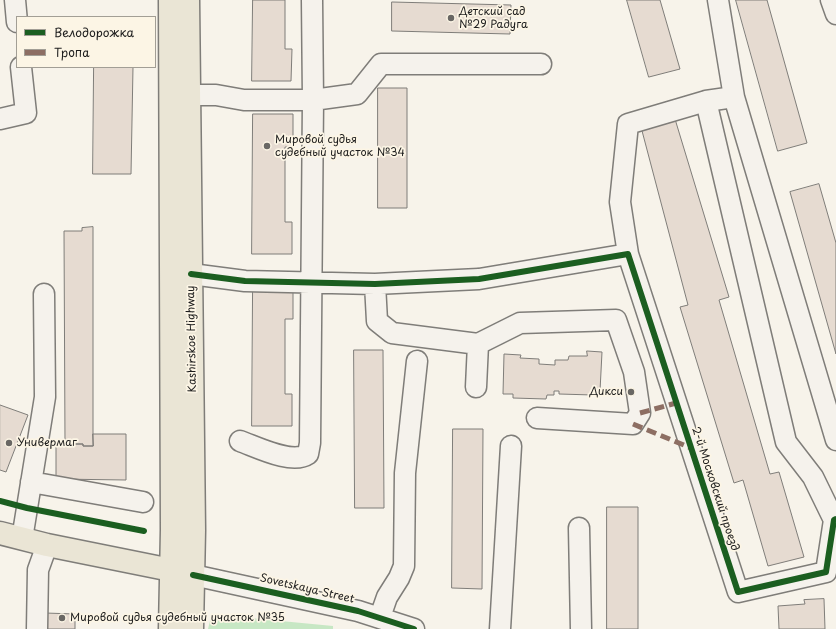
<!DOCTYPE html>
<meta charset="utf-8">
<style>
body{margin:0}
#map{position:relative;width:836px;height:629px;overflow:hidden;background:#f7f3ea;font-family:"Playpen Sans",sans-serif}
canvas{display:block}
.legend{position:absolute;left:16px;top:16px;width:140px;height:52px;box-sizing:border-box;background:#fcf5e5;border:1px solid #a29e95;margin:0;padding:5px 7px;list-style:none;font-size:12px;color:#1c1c1c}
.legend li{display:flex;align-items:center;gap:8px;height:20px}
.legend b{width:20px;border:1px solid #a29e95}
</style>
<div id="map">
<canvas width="836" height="629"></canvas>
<ul class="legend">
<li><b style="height:5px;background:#1b5e20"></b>Велодорожка</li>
<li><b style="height:5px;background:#8d6e63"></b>Тропа</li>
</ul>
</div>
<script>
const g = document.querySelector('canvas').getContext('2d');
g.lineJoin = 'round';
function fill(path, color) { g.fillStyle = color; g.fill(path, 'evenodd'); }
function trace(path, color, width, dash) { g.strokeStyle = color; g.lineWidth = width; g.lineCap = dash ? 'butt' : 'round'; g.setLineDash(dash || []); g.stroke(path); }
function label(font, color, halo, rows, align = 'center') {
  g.font = font + ' "Playpen Sans",sans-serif'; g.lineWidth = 3.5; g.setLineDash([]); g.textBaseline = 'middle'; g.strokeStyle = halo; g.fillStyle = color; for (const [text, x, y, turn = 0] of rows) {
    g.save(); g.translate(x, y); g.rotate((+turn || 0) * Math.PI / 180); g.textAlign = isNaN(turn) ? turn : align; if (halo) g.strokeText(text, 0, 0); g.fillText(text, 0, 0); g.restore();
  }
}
fill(new Path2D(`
 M217 616H229L333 626V629H208L210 621Z`), '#c7e7c4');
const building = new Path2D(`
 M253 0H285V49H292L291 81H252Z
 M627 0H660L680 69 649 77Z
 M736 0H767L807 143 778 151Z
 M392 2 511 5 510 34 392 31Z
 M94 67H133L131 174H93Z
 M378 88H407V208H378Z
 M253 114H293V147H285V222H292V254H252Z
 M675 119 729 297 719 300 770 474 779 472 804 557 768 566 743 480 734 483 680 307 688 305 641 127Z
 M819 184 836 243V354L790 192Z
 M93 227V446H83V444H65L64 231H82V228Z
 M253 286H293V319H285V394H292V426H252Z
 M354 350H383L384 508H355Z
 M587 351 602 352 600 391H593V395L559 394V391H554V395H547L546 399 513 398V394H503L504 354 521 355 520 358 539 359V364L555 365V360H568L569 356H587Z
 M0 405 28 415 6 472 0 470Z
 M453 429H483L482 589 452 588Z
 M93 434H126V480L56 479V444H83V446H93Z
 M607 507H638V629H607Z
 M824 599 825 629H779L778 606 805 604 804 600Z
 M45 613 75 614V629H45Z`);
fill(building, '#e6dbd1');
trace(building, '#7f7d79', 1);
const minor = new Path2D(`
 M15 0 17 22
 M718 0 734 97 706 101 786 442 813 477 834 520
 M831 0 836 14
 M189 95H216L244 100H313L312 0
 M734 97 836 440
 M706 101 628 124 620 202 628 254 738 592 826 572 834 520
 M0 119 26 113 21 67
 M191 274 245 281 375 284 479 279 628 254
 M375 284 377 321 392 333 478 344 520 323 616 320 634 372 640 413 633 424 537 418
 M476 387 478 344
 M240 441C257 447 292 465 308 454L310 443 313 100 357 94 381 64H541
 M31 482 143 502
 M579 528 581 629
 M22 539 45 397 44 294
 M193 575 358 611 414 629
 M380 617 387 597 399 578 404 566 405 473 417 361
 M37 629 38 570 47 545
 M500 629 511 446`);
const major = new Path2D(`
 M188 0 194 530 192 629
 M0 533 47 545 186 573
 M170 629 172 530 170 0`);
trace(minor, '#7f7d79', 23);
trace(major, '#7f7d79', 25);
trace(minor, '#f5f2ec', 20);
trace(major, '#eae5d5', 22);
trace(new Path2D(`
 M640 413 676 403
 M633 424 691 448`), '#8d6e63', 5, [10, 5]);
trace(new Path2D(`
 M191 274 245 281 375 284 479 279 628 254 738 592 826 572 834 520 836 519
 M0 501 27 508 144 531
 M193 575 358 611 414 629`), '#1b5e20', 6);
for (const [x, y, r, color] of [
 [451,18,4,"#696764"],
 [267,146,4,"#696764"],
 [631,392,4,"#696764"],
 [9,443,4,"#696764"],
 [62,618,4,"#696764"]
]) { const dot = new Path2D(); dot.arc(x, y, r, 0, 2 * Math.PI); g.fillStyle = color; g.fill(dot); trace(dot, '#fcf5e5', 1.5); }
label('11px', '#1c1c1c', '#fcf5e5', [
 ["Детский сад",459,12],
 ["№29 Радуга",459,25],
 ["Мировой судья",275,140],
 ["судебный участок №34",275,153],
 ["Дикси",623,392,"right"],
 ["Универмаг",17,443],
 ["Мировой судья судебный участок №35",70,618]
], 'left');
label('11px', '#1c1c1c', '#fcf5e5', [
 ["Kashirskoe Highway",192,339,-91],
 ["2-й Московский проезд",715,489,72],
 ["Sovetskaya Street",307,589,13]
]);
</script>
